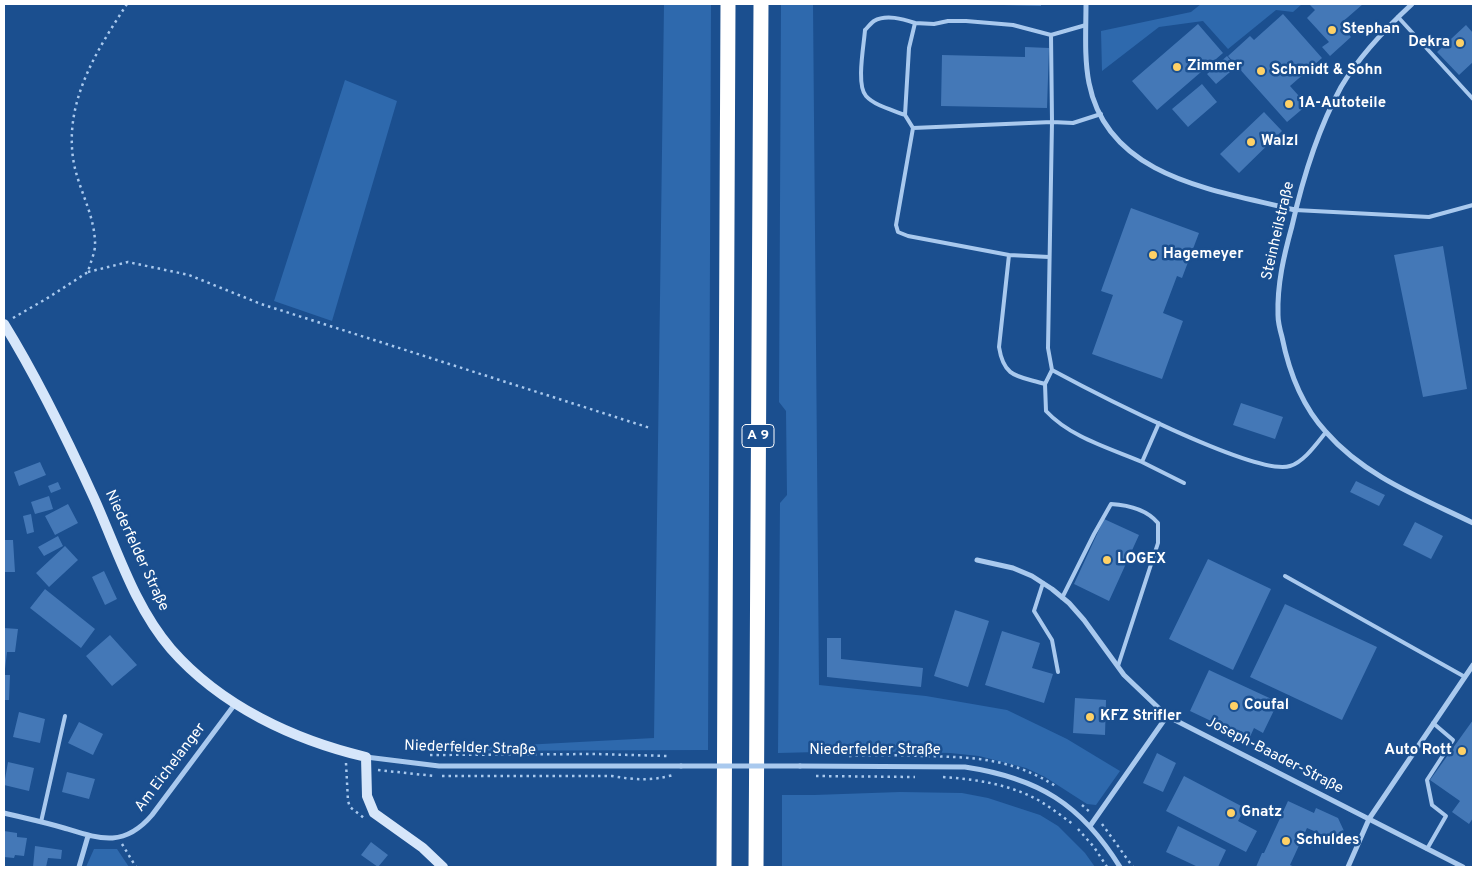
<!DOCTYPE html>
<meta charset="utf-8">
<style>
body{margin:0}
#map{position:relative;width:1477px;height:871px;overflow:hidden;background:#1b4f8f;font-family:Overpass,sans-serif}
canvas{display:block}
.frame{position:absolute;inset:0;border:5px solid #fff;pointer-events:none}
</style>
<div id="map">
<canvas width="1477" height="871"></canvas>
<div class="frame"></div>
</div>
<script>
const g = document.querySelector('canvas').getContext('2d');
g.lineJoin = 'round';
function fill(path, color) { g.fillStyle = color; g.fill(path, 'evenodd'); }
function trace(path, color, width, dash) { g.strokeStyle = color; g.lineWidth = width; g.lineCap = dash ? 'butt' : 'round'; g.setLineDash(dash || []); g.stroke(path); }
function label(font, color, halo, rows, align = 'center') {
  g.font = font + ' Overpass,sans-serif'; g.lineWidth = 5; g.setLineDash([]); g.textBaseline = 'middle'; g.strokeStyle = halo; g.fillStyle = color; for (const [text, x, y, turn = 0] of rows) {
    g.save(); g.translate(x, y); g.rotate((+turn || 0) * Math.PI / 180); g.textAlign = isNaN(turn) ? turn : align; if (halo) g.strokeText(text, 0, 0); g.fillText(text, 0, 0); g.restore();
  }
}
fill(new Path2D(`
 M664 4H711L708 750 411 751 654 738Z
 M781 4H813L819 685 926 696 1007 710 1067 739 1120 771 1096 805 1087 804 1045 777 1026 768 979 756 950 753 859 751 778 753 780 503 787 495 786 411 779 402Z
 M1201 4H1302L1293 12 1276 10 1228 49 1203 21 1159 27 1102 71 1101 31 1191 12Z
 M345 80 397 101 332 321 274 301Z
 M900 792 962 793 988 798 1040 815 1058 826 1085 853 1095 867H782V795H814Z
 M94 849H117L129 867H86Z`), '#2e69ad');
fill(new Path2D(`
 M1003 4H1041V6L1003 5Z
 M1309 4H1363L1340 24 1351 37 1330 56 1322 47 1329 42 1307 18 1315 10Z
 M1283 14 1322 58 1290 86 1307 105 1287 122 1228 56 1250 36 1254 40Z
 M1198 24 1223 53 1157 110 1132 81Z
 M1466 25 1473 33V62L1459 75 1437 52Z
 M1025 47 1049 48 1047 108 941 106 942 55 1025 57Z
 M1227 56 1236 67 1216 84 1207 74Z
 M1202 84 1217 102 1188 127 1172 109Z
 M1264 112 1282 131 1239 173 1220 154Z
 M1131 208 1199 233 1182 278 1177 276 1163 313 1183 321 1162 379 1092 354 1113 295 1101 291Z
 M1443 246 1467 389 1423 397 1394 255Z
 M1241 403 1283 417 1275 439 1233 425Z
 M40 462 46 475 19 486 14 472Z
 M1356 481 1385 495 1379 506 1350 492Z
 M58 482 61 489 51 493 48 486Z
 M49 496 53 509 35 514 31 502Z
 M68 504 78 523 55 535 45 516Z
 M31 514 34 532 27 534 23 516Z
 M1104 519 1139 535 1109 601 1074 584Z
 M1415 522 1443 536 1431 559 1403 545Z
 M58 536 63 546 44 556 38 547Z
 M4 540H13L15 572H4Z
 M65 546 78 560 49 587 36 573Z
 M1208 559 1271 589 1233 670 1169 639Z
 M104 571 117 599 105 605 92 577Z
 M45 589 95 629 81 648 30 608Z
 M1285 604 1377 647 1342 720 1250 677Z
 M955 610 989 621 968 687 934 676Z
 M4 628 18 629 15 652H7L5 669H4Z
 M1002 631 1040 643 1032 668 1053 674 1044 703 985 685Z
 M110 635 137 665 112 686 86 656Z
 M827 638H841V659L923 668 921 687 827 677Z
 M1209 670 1278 702 1263 733 1254 728 1249 739 1190 711Z
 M4 675H10L9 700H4Z
 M1075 698 1106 700 1105 735 1073 733Z
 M19 712 45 719 40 743 13 737Z
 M1473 720V818L1469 824 1452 812 1460 801 1430 780Z
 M79 722 103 734 93 755 68 743Z
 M1157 753 1176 763 1163 792 1143 783Z
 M8 762 34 768 29 791 4 785Z
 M67 772 95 779 89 799 62 792Z
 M1184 776 1245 808 1238 821 1257 831 1246 852 1166 811Z
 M1288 801 1314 813 1316 808 1338 818 1344 831 1339 842 1307 828 1290 865 1295 867H1256L1262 853H1264Z
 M1178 826 1226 850 1218 867H1198L1166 852Z
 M4 831 17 833V837L27 838 24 856 15 855 14 858 4 857Z
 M371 842 388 855 378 867 361 855Z
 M35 846 62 850 61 859 48 858 46 867H33Z`), '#4478b7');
trace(new Path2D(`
 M88 272 128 262 189 275 261 304 650 428
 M13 318 46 299 88 272C90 263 96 251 95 242 94 212 77 187 73 158 65 100 97 50 127 4
 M430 755 596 754 667 756
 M849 756C873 755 897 755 921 756 973 757 1012 758 1057 787
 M346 763 348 801 350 807 364 818
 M378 770 434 776
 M442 776H612C635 780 651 781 673 775
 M816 776 915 777
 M943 777C972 779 1001 783 1028 795 1044 802 1059 814 1074 825
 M1082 805 1091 813
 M1102 824 1133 867
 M1078 829 1094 847 1107 867
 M122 844 136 867`), '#a9c9ee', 2.5, [2.5, 4]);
trace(new Path2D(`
 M1398 17 1473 99
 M1051 35 1052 122 913 128 905 115 909 48 915 23 934 24 948 21H966L1013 25 1051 35 1086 25
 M1101 114 1073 123 1052 122 1048 348 1052 370C1089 390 1256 477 1290 466 1304 462 1317 443 1326 432
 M905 115C893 110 875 106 866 96 856 85 864 45 865 30 868 27 871 23 874 21 886 14 903 19 915 23
 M913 128 896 225 898 232 908 236 1009 255
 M1295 210 1429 217 1473 205
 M1052 370 1045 384 1046 411C1070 437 1109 448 1142 462L1159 423
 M1045 384C1019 376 1004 379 999 347L1009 255 1049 257
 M1142 462 1184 483
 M1285 576 1465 677
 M1043 583 1034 611 1052 640 1058 672
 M1062 598 1094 534 1111 504C1129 505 1147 510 1158 523V543L1118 666
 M41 822 65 716
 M1427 849 1446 816 1432 805 1427 780 1453 740 1433 723`), '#a9c9ee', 4);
trace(new Path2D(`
 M1086 4C1086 30 1084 57 1089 83 1108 179 1217 190 1295 210
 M1412 4C1385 29 1360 55 1341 87 1317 131 1303 177 1292 226 1284 255 1277 284 1278 315 1278 322 1280 330 1282 337 1289 372 1302 406 1326 432 1364 476 1422 498 1473 523
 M977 560 1013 568 1032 576 1052 589 1069 603 1084 620 1124 675 1167 716 1463 867
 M366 757 439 766H681
 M800 766 965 767C1038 778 1081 804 1120 867
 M4 813C24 818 44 822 64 828 100 839 124 848 152 815L235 704
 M1090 826 1167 716
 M79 867 88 836
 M1348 867 1369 819 1473 665`), '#a9c9ee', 5);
trace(new Path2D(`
 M4 324C38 379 67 439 94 498 117 549 134 606 171 649 221 706 294 740 366 757L367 796 374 813 423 848 443 867`), '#d6e6fa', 10);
trace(new Path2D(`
 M724 867 728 4
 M756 867 761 4`), '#fff', 15);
trace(new Path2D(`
 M681 766H800`), '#a9c9ee', 5);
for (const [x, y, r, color] of [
 [1332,30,5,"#ffd166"],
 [1460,43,5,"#ffd166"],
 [1177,67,5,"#ffd166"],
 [1261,71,5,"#ffd166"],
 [1289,104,5,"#ffd166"],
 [1251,142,5,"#ffd166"],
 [1153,255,5,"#ffd166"],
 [1107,560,5,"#ffd166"],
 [1234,706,5,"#ffd166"],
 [1090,717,5,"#ffd166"],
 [1462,751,5,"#ffd166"],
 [1231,813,5,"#ffd166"],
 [1286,841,5,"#ffd166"]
]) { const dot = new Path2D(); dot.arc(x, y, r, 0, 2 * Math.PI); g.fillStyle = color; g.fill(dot); trace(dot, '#1b4f8f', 2); }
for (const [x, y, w] of [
 [758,436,32]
]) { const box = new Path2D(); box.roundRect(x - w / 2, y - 11.5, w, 23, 4); g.fillStyle = '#1b4f8f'; g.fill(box); trace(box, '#fff', 1); }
label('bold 14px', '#fff', null, [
 ["A 9",758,436]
]);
label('bold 15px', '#fff', '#1b4f8f', [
 ["Stephan",1342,30],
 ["Dekra",1450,43,"right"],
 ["Zimmer",1187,67],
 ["Schmidt & Sohn",1271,71],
 ["1A-Autoteile",1299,104],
 ["Walzl",1261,142],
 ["Hagemeyer",1163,255],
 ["LOGEX",1117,560],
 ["Coufal",1244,706],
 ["KFZ Strifler",1100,717],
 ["Auto Rott",1452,751,"right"],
 ["Gnatz",1241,813],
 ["Schuldes",1296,841]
], 'left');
label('15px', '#fff', '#1b4f8f', [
 ["Steinheilstraße",1279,231,-77],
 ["Niederfelder Straße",136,551,65],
 ["Niederfelder Straße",470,749,2],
 ["Niederfelder Straße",875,751],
 ["Joseph-Baader-Straße",1274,756,27],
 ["Am Eichelanger",171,768,-53]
]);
</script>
